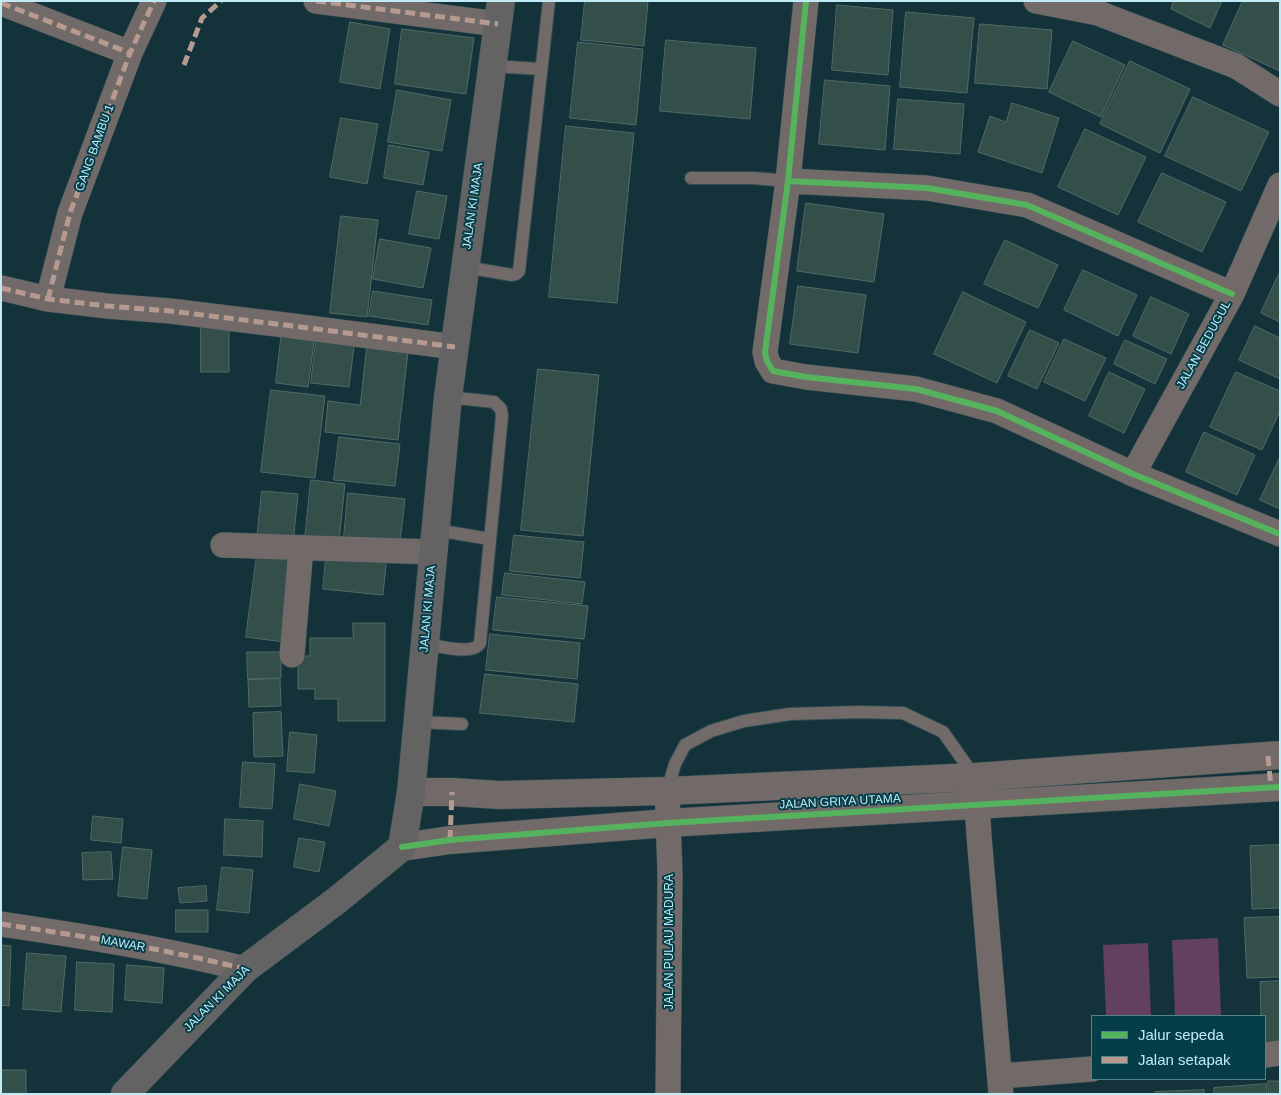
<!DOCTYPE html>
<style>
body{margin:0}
#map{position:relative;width:1281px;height:1095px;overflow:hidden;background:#143239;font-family:Helvetica,sans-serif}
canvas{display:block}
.frame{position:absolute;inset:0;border:2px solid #c0ebf5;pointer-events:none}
.legend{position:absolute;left:1091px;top:1015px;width:175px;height:65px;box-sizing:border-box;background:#053d48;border:1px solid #50838d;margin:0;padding:6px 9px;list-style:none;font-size:15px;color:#c0ebf5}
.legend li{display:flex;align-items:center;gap:10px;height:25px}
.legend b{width:25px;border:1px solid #50838d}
</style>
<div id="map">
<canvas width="1281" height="1095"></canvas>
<div class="frame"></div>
<ul class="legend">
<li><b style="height:6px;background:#56b35d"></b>Jalur sepeda</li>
<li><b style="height:6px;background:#b69a8f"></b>Jalan setapak</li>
</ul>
</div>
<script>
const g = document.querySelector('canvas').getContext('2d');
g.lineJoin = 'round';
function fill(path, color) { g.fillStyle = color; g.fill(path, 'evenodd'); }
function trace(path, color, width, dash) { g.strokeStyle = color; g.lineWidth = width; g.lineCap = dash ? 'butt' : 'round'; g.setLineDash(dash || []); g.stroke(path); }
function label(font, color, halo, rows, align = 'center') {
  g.font = font + ' Helvetica,sans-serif'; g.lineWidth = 4; g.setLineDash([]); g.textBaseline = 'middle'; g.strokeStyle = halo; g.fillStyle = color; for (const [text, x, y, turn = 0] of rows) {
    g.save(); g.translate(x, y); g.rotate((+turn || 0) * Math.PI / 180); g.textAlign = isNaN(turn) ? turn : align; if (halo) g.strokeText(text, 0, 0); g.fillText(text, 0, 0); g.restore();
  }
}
fill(new Path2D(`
 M1218 938 1221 1016H1175L1172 940Z
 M1148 943 1151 1016H1106L1103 945Z`), '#634060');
const building = new Path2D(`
 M585 1H648L644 46 581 40Z
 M1174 1H1222L1210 28 1171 9Z
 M1243 1H1280V71L1223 45Z
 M837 5 893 10 888 75 832 70Z
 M906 12 974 18 967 93 900 87Z
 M350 22 390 29 380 89 340 82Z
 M980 24 1052 30 1047 89 975 83Z
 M402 29 474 38 466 94 395 84Z
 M666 40 756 48 750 119 660 111Z
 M1073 41 1125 65 1101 117 1049 92Z
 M578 42 643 49 636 125 570 118Z
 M1130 61 1190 89 1160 153 1100 124Z
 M825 80 890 86 885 150 819 144Z
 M397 90 451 100 442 151 388 142Z
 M1193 97 1269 132 1241 191 1165 156Z
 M898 99 964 104 960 154 894 149Z
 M1012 103 1059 118 1042 173 978 152 990 116 1006 122Z
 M341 118 378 124 367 184 330 177Z
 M566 126 634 133 617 303 549 297Z
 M1085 129 1146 157 1118 215 1058 187Z
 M389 145 429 152 423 185 384 178Z
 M1162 173 1226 202 1202 252 1138 222Z
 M417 191 447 196 439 239 409 234Z
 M806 203 884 214 874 282 797 271Z
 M341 216 378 220 367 317 330 313Z
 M380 239 431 248 423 288 373 279Z
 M1005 240 1058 265 1038 308 984 284Z
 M1083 270 1137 295 1118 336 1064 310Z
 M1279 274 1280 275V322L1261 313Z
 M798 286 866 295 858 353 790 344Z
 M373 291 432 300 428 325 369 316Z
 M963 292 1026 322 997 383 934 354Z
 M1151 297 1189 314 1171 354 1133 336Z
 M201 323H229V372H201Z
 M1255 326 1280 338V379L1239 360Z
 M1030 330 1059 343 1037 389 1008 376Z
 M282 331 315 334 308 387 276 383Z
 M317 333 355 338 349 387 311 383Z
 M368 338 409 343 398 440 325 432 328 401 360 405Z
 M1064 339 1106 358 1085 401 1044 382Z
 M1125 340 1167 359 1155 384 1114 364Z
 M538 369 599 375 583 536 521 530Z
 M1109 372 1145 389 1124 433 1089 416Z
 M1236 372 1280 391V411L1262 450 1210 427Z
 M271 390 325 396 315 478 261 472Z
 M1204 432 1255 455 1237 495 1186 472Z
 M339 437 400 444 395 486 334 480Z
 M1280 457V509L1260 500Z
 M311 480 345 484 339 542 305 538Z
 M262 491 298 494 293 543 257 539Z
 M348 493 405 499 400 542 344 537Z
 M514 535 584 542 580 578 510 571Z
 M327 549 387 555 383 595 323 589Z
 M257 555 295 561 284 642 246 637Z
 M505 573 585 582 582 604 502 595Z
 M497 597 588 606 584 639 493 630Z
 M353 623H385V721H338V699H315V689H298V656H310V638H353Z
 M490 634 580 643 577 679 486 670Z
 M247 652H281V678L248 679Z
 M485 674 578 684 574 722 480 713Z
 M280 679 281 706 249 707 248 680Z
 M281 712 283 756 254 757 253 713Z
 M290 732 317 735 314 773 287 771Z
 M243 762 275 764 272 809 240 807Z
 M300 784 336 791 329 826 294 819Z
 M93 816 123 819 121 843 91 840Z
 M225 819 263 821 262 857 224 855Z
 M299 838 325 842 319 872 294 867Z
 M1280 845V908L1252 909 1250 846Z
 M123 847 152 850 147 899 118 896Z
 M111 852 113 879 83 880 82 853Z
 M222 867 253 870 249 913 217 910Z
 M206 886 207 901 180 903 178 888Z
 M176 910H208V932H176Z
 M1280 917V977L1247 978 1244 918Z
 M1 945 11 946 9 1006 1 1005Z
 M27 953 66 956 61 1012 23 1009Z
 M77 962 114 964 112 1012 75 1010Z
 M127 965 164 968 162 1003 125 1000Z
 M1280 981V1042L1265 1043V1016H1261L1260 982Z
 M1 1070H26V1094H1Z
 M1268 1081H1280V1094H1269Z
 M1266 1084 1267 1094H1214V1088Z
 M1204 1090V1094H1155V1092Z`);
fill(building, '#344f4a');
trace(building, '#506b66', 1);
const service = new Path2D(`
 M492 66 541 69
 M691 178H753L788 181
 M465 267 512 275 516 274 519 271 549 1
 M436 530 490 539
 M425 644C439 646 473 656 480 643L502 416 501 409 494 402 448 397
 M417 722 462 724
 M667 791 675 764 685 745 711 731 744 721 790 714 859 712 903 713 943 732 975 777`);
const minor = new Path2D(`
 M316 1 498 24
 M806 1 788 181 765 352 767 361 773 371 806 377 916 389 997 411 1133 474 1280 534
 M1036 1 1098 13 1236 66 1280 94
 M1 3 130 53
 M788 181 927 188 1027 205 1232 294
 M1 288 48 299 107 306 170 311 293 326 455 347
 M48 299 70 213 130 53 154 1
 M1133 474 1232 294 1280 185
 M223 545 434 552
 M292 655 301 548
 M976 784 979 836 1001 1094
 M667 791 670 873 668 1094
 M1 924C83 936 165 949 245 969
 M1265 1055 1280 1053
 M1000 1076 1092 1069`);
const tertiary = new Path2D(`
 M411 792H452L500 795 667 791 975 777 1280 755
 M402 847 450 840 668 823 1280 787`);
const secondary = new Path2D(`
 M125 1094 245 969 336 901 402 847 411 792 448 397 501 1`);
trace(service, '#334e54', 14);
trace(minor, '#334e54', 26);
trace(tertiary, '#334e54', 29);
trace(secondary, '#334e54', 29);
trace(service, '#726a69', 12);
trace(minor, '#726a69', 25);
trace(tertiary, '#726a69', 28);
trace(secondary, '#636364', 28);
trace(new Path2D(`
 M316 1 498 24
 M1 3 130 53
 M184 65 202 18 221 1
 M1 288 48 299 107 306 170 311 293 326 455 347
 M48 299 70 213 130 53 154 1
 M1268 756 1271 788
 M450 840 452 792
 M1 924C83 936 165 949 245 969`), '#b69a8f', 5, [10, 5]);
trace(new Path2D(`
 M806 1 788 181 765 352 767 361 773 371 806 377 916 389 997 411 1133 474 1280 534
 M788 181 927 188 1027 205 1232 294
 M402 847 450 840 668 823 1280 787`), '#56b35d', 6);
label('12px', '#c0ebf5', '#053d48', [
 ["GANG BAMBU 1",95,148,-70],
 ["JALAN KI MAJA",473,206,-82],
 ["JALAN BEDUGUL",1204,345,-61],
 ["JALAN KI MAJA",428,609,-85],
 ["JALAN GRIYA UTAMA",840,802,-3],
 ["JALAN PULAU MADURA",670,942,-90],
 ["MAWAR",123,944,10],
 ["JALAN KI MAJA",217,999,-45]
]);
</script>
